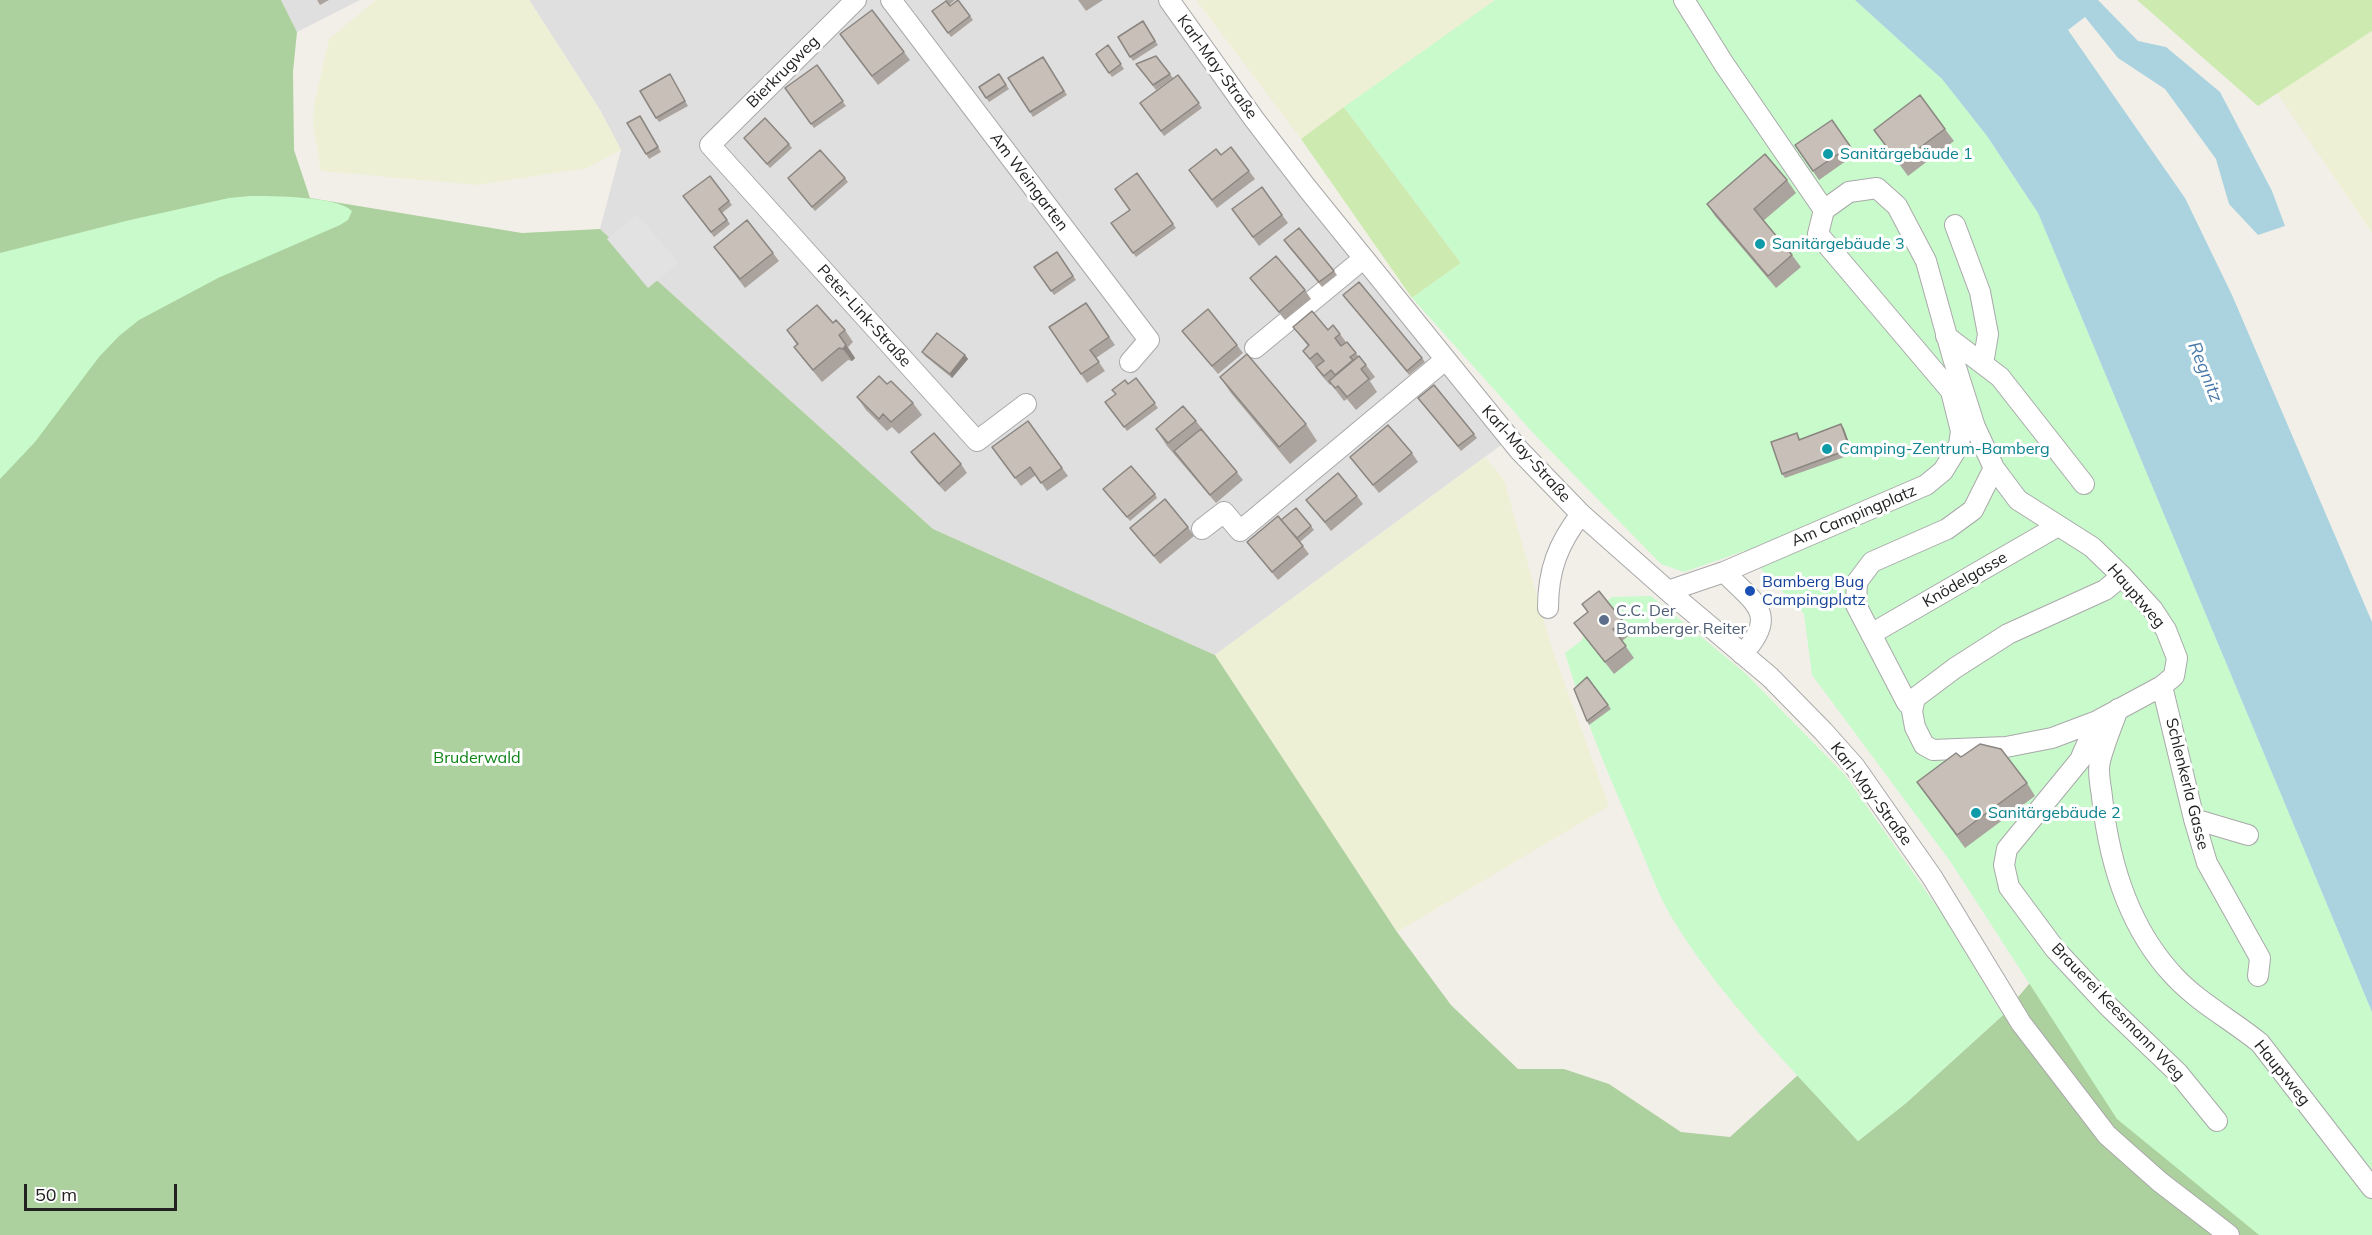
<!DOCTYPE html>
<meta charset="utf-8">
<style>
body{margin:0}
#map{position:relative;width:2372px;height:1235px;overflow:hidden;background:#f2efe9;font-family:Mulish,sans-serif}
canvas{display:block}
.scale{position:absolute;left:24px;top:1184px;width:153px;height:27px;box-sizing:border-box;border:3px solid #222;border-top:0;padding-left:8px;font-size:18px;line-height:21px;white-space:nowrap;color:#222;-webkit-text-stroke:4px #fff;paint-order:stroke}
</style>
<div id="map">
<canvas width="2372" height="1235"></canvas>
<div class="scale">50 m</div>
</div>
<script>
const g = document.querySelector('canvas').getContext('2d');
g.lineJoin = 'round';
function fill(path, color) { g.fillStyle = color; g.fill(path, 'evenodd'); }
function trace(path, color, width, dash) { g.strokeStyle = color; g.lineWidth = width; g.lineCap = dash ? 'butt' : 'round'; g.setLineDash(dash || []); g.stroke(path); }
function label(font, color, halo, rows, align = 'center') {
  g.font = font + ' Mulish,sans-serif'; g.lineWidth = 6; g.setLineDash([]); g.textBaseline = 'middle'; g.strokeStyle = halo; g.fillStyle = color; for (const [text, x, y, turn = 0] of rows) {
    g.save(); g.translate(x, y); g.rotate((+turn || 0) * Math.PI / 180); g.textAlign = isNaN(turn) ? turn : align; if (halo) g.strokeText(text, 0, 0); g.fillText(text, 0, 0); g.restore();
  }
}
fill(new Path2D(`
 M281 0H360L297 32Z
 M529 0H1158L1265 151 1504 443 1215 655 933 529 600 229 621 150 600 110Z`), '#e0dfdf');
fill(new Path2D(`
 M376 0H529L600 110 621 150 587 168 477 185 321 171 313 125 314 106 329 39Z
 M1196 0H1495L1301 139Z
 M2372 31V233L2277 93Z
 M1485 457 1504 480 1552 648 1609 806 1397 932 1215 655Z`), '#eef0d5');
fill(new Path2D(`
 M2137 0H2372V31L2258 106Z
 M1344 107 1461 263 1412 298 1301 139Z`), '#cdebb0');
fill(new Path2D(`
 M0 0H281L297 32 293 72 294 150 310 198 522 233 600 229 933 529 1215 655 1397 932 1451 1005 1518 1069H1564L1609 1084 1681 1132 1730 1137 1798 1075 1858 1141 1906 1103 2003 1015 2045 965 2372 1235H0Z`), '#add19e');
fill(new Path2D(`
 M1495 0H1855L1942 79 1987 136 2038 213 2372 1012V1235H2259L2117 1119 1950 861 1812 675 1804 614 1744 551 1684 572 1661 564 1535 435 1412 298 1461 263 1344 107Z
 M250 196C273 196 336 196 352 211L348 220 340 225 218 278 139 320 119 336 99 357 35 442 0 479V253L130 220 229 198Z
 M1651 596 1744 672 1845 775 1942 914 2003 1015 1906 1103 1858 1141C1794 1071 1721 999 1672 918 1658 895 1649 868 1638 843 1611 781 1584 718 1565 653L1582 640 1589 616 1612 597Z`), '#c8facc');
fill(new Path2D(`
 M637 214 679 263 648 288 607 239Z`), '#e2e2e2');
fill(new Path2D(`
 M1855 0H2098L2138 41 2166 47 2220 92 2272 191 2285 226 2258 235 2229 204 2216 159 2165 89 2118 58 2085 17 2068 30 2185 198 2232 295 2372 622V1012L2038 213 1987 136 1942 79Z`), '#aad3df');
const minor = new Path2D(`
 M856 0 710 145 977 441 1026 404
 M891 0 1149 340 1130 362
 M1169 0 1254 119 1307 188 1519 450 1581 514 1668 591 1770 677 1823 731 1855 767 1932 877 2021 1023 2107 1135 2160 1182 2229 1235
 M1684 0 1724 64 1824 210
 M1824 210 1849 192 1877 188 1897 206 1926 261 1953 358 1975 427 1994 468 2018 500 2092 547 2122 576 2153 610 2166 630 2177 658 2174 676 2162 686 2097 721 2052 738 2006 747 1933 750 1924 745 1915 727 1912 711 1915 698 1955 668 2008 634 2105 590 2122 576
 M1955 225 1980 292 1988 334 1983 364
 M1946 336 2000 377 2084 484
 M1255 348 1363 259
 M1202 529 1224 512 1240 531 1445 360
 M1724 572C1754 602 1780 615 1742 654
 M1668 591 1724 572 1926 485 1943 471 1959 445 1961 431 1951 391 1818 234 1824 210
 M1548 608C1548 570 1558 544 1581 514
 M1871 634 2058 526
 M2162 686 2194 819 2207 863 2260 958 2258 976
 M1913 705 1907 703 1856 605 1857 582 1872 562 1947 529 1973 510 1994 468
 M2118 709C2112 726 2104 744 2100 761 2097 772 2101 786 2102 797 2109 862 2128 927 2174 976 2199 1003 2232 1020 2260 1043L2372 1188
 M2097 721 2080 760 2007 849 2004 865 2009 887 2055 949 2107 1005 2178 1073 2217 1121
 M2194 819 2248 835`);
trace(minor, '#a9a9a9', 22);
trace(minor, '#fff', 20);
fill(new Path2D(`
 M317 0H329L320 5Z
 M945 0H955L949 5 950 6 958 0 973 20 951 37 932 11 946 1Z
 M1078 0H1103L1086 11Z
 M872 10 910 60 878 85 846 43Z
 M1143 21 1158 45 1133 61 1118 37Z
 M1108 45 1124 69 1112 77 1096 54Z
 M1156 56 1173 78 1156 90 1136 64Z
 M1043 57 1067 95 1033 117 1008 78Z
 M817 65 846 106 814 128 785 88Z
 M670 74 688 106 659 122 656 118Z
 M999 74 1009 89 989 102 979 87Z
 M1178 75 1202 108 1164 136 1140 103Z
 M643 120 661 152 649 159 646 154Z
 M1832 120 1856 154 1819 180 1795 145Z
 M1945 129 1954 141 1908 176 1874 130Z
 M744 138 789 144 792 148 770 168Z
 M1221 155 1249 171 1255 179 1217 208 1195 179Z
 M1137 173 1176 228 1136 257 1111 223 1129 210Z
 M710 176 732 205 722 213 730 224 714 237 683 196Z
 M788 178H845L848 182 815 211Z
 M1787 180 1796 193 1763 221 1792 255 1801 267 1776 288 1715 216 1707 204Z
 M1262 187 1288 223 1259 246 1232 209Z
 M1287 245 1334 271 1337 275 1322 287Z
 M714 247 773 253 779 261 745 288Z
 M1057 252 1076 280 1054 295 1034 267Z
 M1250 278 1305 290 1311 299 1285 320Z
 M1343 295 1422 358 1425 362 1409 375Z
 M1086 303 1115 345 1096 358 1105 371 1087 383 1049 327Z
 M833 323 845 330 853 342 848 347 855 358 852 361 848 360 822 382 803 359 794 347 797 345 787 330Z
 M1293 327 1328 330 1340 334 1346 342 1366 365 1375 377 1370 381 1377 392 1356 410 1347 399 1344 401 1331 384 1330 385 1322 376 1303 351 1308 346Z
 M1182 331 1237 345 1243 353 1218 374Z
 M922 352 965 355 968 359 952 378 925 356Z
 M1220 377 1306 424 1317 441 1290 464 1231 393Z
 M1136 378 1158 408 1127 431 1105 402Z
 M887 384 913 403 922 415 899 434 892 427 887 431 866 410 857 397Z
 M1421 402 1474 434 1477 438 1461 451Z
 M1028 421 1068 476 1047 491 1036 475 1021 486 992 447Z
 M1196 421 1243 480 1216 503 1167 446 1156 429Z
 M1841 424 1844 429 1853 454 1785 478 1782 474 1797 433 1800 439Z
 M911 452 961 464 967 473 945 492 917 461Z
 M1412 453 1418 462 1379 493 1350 457Z
 M1106 493 1155 494 1157 498 1130 521Z
 M1357 496 1363 504 1331 531 1306 500Z
 M1281 520 1311 526 1314 530 1300 542 1309 554 1278 580 1247 542Z
 M1188 527 1194 536 1160 564 1130 528Z
 M1623 621 1632 633 1622 641 1634 658 1614 674 1574 623Z
 M1587 677 1611 709 1589 725 1587 721Z
 M1961 757 2027 783 2035 796 1965 848 1917 782Z`), '#aba49e');
fill(new Path2D(`
 M846 345 855 358 852 361 843 349Z
 M965 355 968 359 952 378 950 374Z
 M1841 424 1844 429 1853 454 1850 449Z`), '#8b8681');
const building = new Path2D(`
 M958 0 970 16 948 33 932 11 946 1 950 6Z
 M872 10 904 52 872 76 840 34Z
 M1143 21 1155 41 1130 57 1118 37Z
 M1108 45 1121 64 1109 73 1096 54Z
 M1156 56 1170 74 1153 85 1136 64Z
 M1043 57 1064 91 1030 112 1008 78Z
 M817 65 843 101 811 124 785 88Z
 M670 74 685 101 656 118 640 91Z
 M999 74 1006 85 986 98 979 87Z
 M1178 75 1199 103 1161 131 1140 103Z
 M1920 95 1945 129 1899 163 1874 130Z
 M640 116 658 147 646 154 627 123Z
 M765 118 789 144 767 164 744 138Z
 M1832 120 1850 146 1813 171 1795 145Z
 M1231 147 1249 171 1212 200 1189 170 1216 149 1221 155Z
 M820 150 845 178 812 207 788 178Z
 M1765 154 1787 180 1754 209 1792 255 1768 276 1707 204Z
 M1137 173 1173 224 1133 253 1111 223 1130 210 1115 189Z
 M710 176 729 201 719 209 727 220 711 232 683 196Z
 M1262 187 1282 215 1253 237 1232 209Z
 M747 220 773 253 740 279 714 247Z
 M1299 228 1334 271 1319 282 1284 240Z
 M1057 252 1073 276 1051 291 1034 267Z
 M1276 256 1305 290 1279 312 1250 278Z
 M1359 282 1422 358 1407 371 1343 295Z
 M1086 303 1109 337 1090 350 1099 362 1081 374 1049 327Z
 M817 305 833 323 836 320 845 330 839 335 846 345 843 349 839 348 813 370 794 347 798 344 787 330Z
 M1208 309 1237 345 1212 366 1182 331Z
 M1312 311 1328 330 1333 325 1340 334 1335 338 1341 346 1347 342 1356 353 1350 357 1353 360 1335 375 1331 370 1324 376 1316 367 1324 361 1317 353 1310 359 1303 351 1309 345 1293 327Z
 M937 333 965 355 950 374 922 352Z
 M1247 354 1306 424 1279 447 1220 377Z
 M1359 356 1366 365 1361 369 1369 379 1347 397 1338 386 1335 388 1329 381Z
 M879 376 887 384 891 381 913 403 891 422 883 414 879 419 857 397Z
 M1136 378 1155 403 1124 427 1105 402 1116 394 1112 390 1125 380 1128 384Z
 M1434 385 1474 434 1458 446 1418 398Z
 M1183 406 1196 421 1168 443 1156 429Z
 M1028 421 1062 468 1041 483 1030 467 1015 478 992 447Z
 M1841 424 1850 449 1782 474 1771 442 1797 433 1799 440Z
 M1388 425 1412 453 1373 485 1350 457Z
 M1201 429 1237 472 1210 495 1174 451Z
 M934 433 961 464 939 484 911 452Z
 M1131 466 1155 494 1127 517 1103 489Z
 M1338 473 1357 496 1325 522 1306 500Z
 M1165 499 1188 527 1154 556 1130 528Z
 M1296 508 1311 526 1297 538 1281 520Z
 M1278 516 1303 546 1272 572 1247 542Z
 M1599 591 1623 621 1613 629 1626 646 1605 662 1574 623 1588 612 1582 604Z
 M1587 677 1608 705 1587 721 1574 689Z
 M1980 744 2001 749 2027 783 1957 835 1917 782 1956 753 1961 757Z`);
fill(building, '#c7bfb8');
trace(building, '#8b8681', 1.5);
for (const [x, y, r, color] of [
 [1828,154,6,"#0f9aa8"],
 [1760,244,6,"#0f9aa8"],
 [1827,449,6,"#0f9aa8"],
 [1750,591,6,"#1a4fb4"],
 [1604,620,6,"#5c6f8a"],
 [1976,813,6,"#0f9aa8"]
]) { const dot = new Path2D(); dot.arc(x, y, r, 0, 2 * Math.PI); g.fillStyle = color; g.fill(dot); trace(dot, '#fff', 2); }
label('16px', '#222', '#fff', [
 ["Karl-May-Straße",1217,67,54],
 ["Bierkrugweg",783,72,-45],
 ["Am Weingarten",1029,182,53],
 ["Peter-Link-Straße",864,316,48],
 ["Karl-May-Straße",1526,454,48],
 ["Am Campingplatz",1854,516,-23],
 ["Knödelgasse",1965,580,-30],
 ["Hauptweg",2136,596,49],
 ["Schlenkerla Gasse",2187,784,76],
 ["Karl-May-Straße",1871,794,53],
 ["Brauerei Keesmann Weg",2118,1012,46],
 ["Hauptweg",2282,1073,51]
]);
label('16px', '#0d838f', '#fff', [
 ["Sanitärgebäude 1",1840,154],
 ["Sanitärgebäude 3",1772,244],
 ["Camping-Zentrum-Bamberg",1839,449],
 ["Sanitärgebäude 2",1988,813]
], 'left');
label('16px', '#164399', '#fff', [
 ["Bamberg Bug",1762,582],
 ["Campingplatz",1762,600]
], 'left');
label('16px', '#4e5e75', '#fff', [
 ["C.C. Der",1616,611],
 ["Bamberger Reiter",1616,629]
], 'left');
label('16px', '#0c8416', '#fff', [
 ["Bruderwald",477,758]
]);
label('italic 18px', '#4a7aab', '#fff', [
 ["Regnitz",2205,372,68]
]);
</script>
